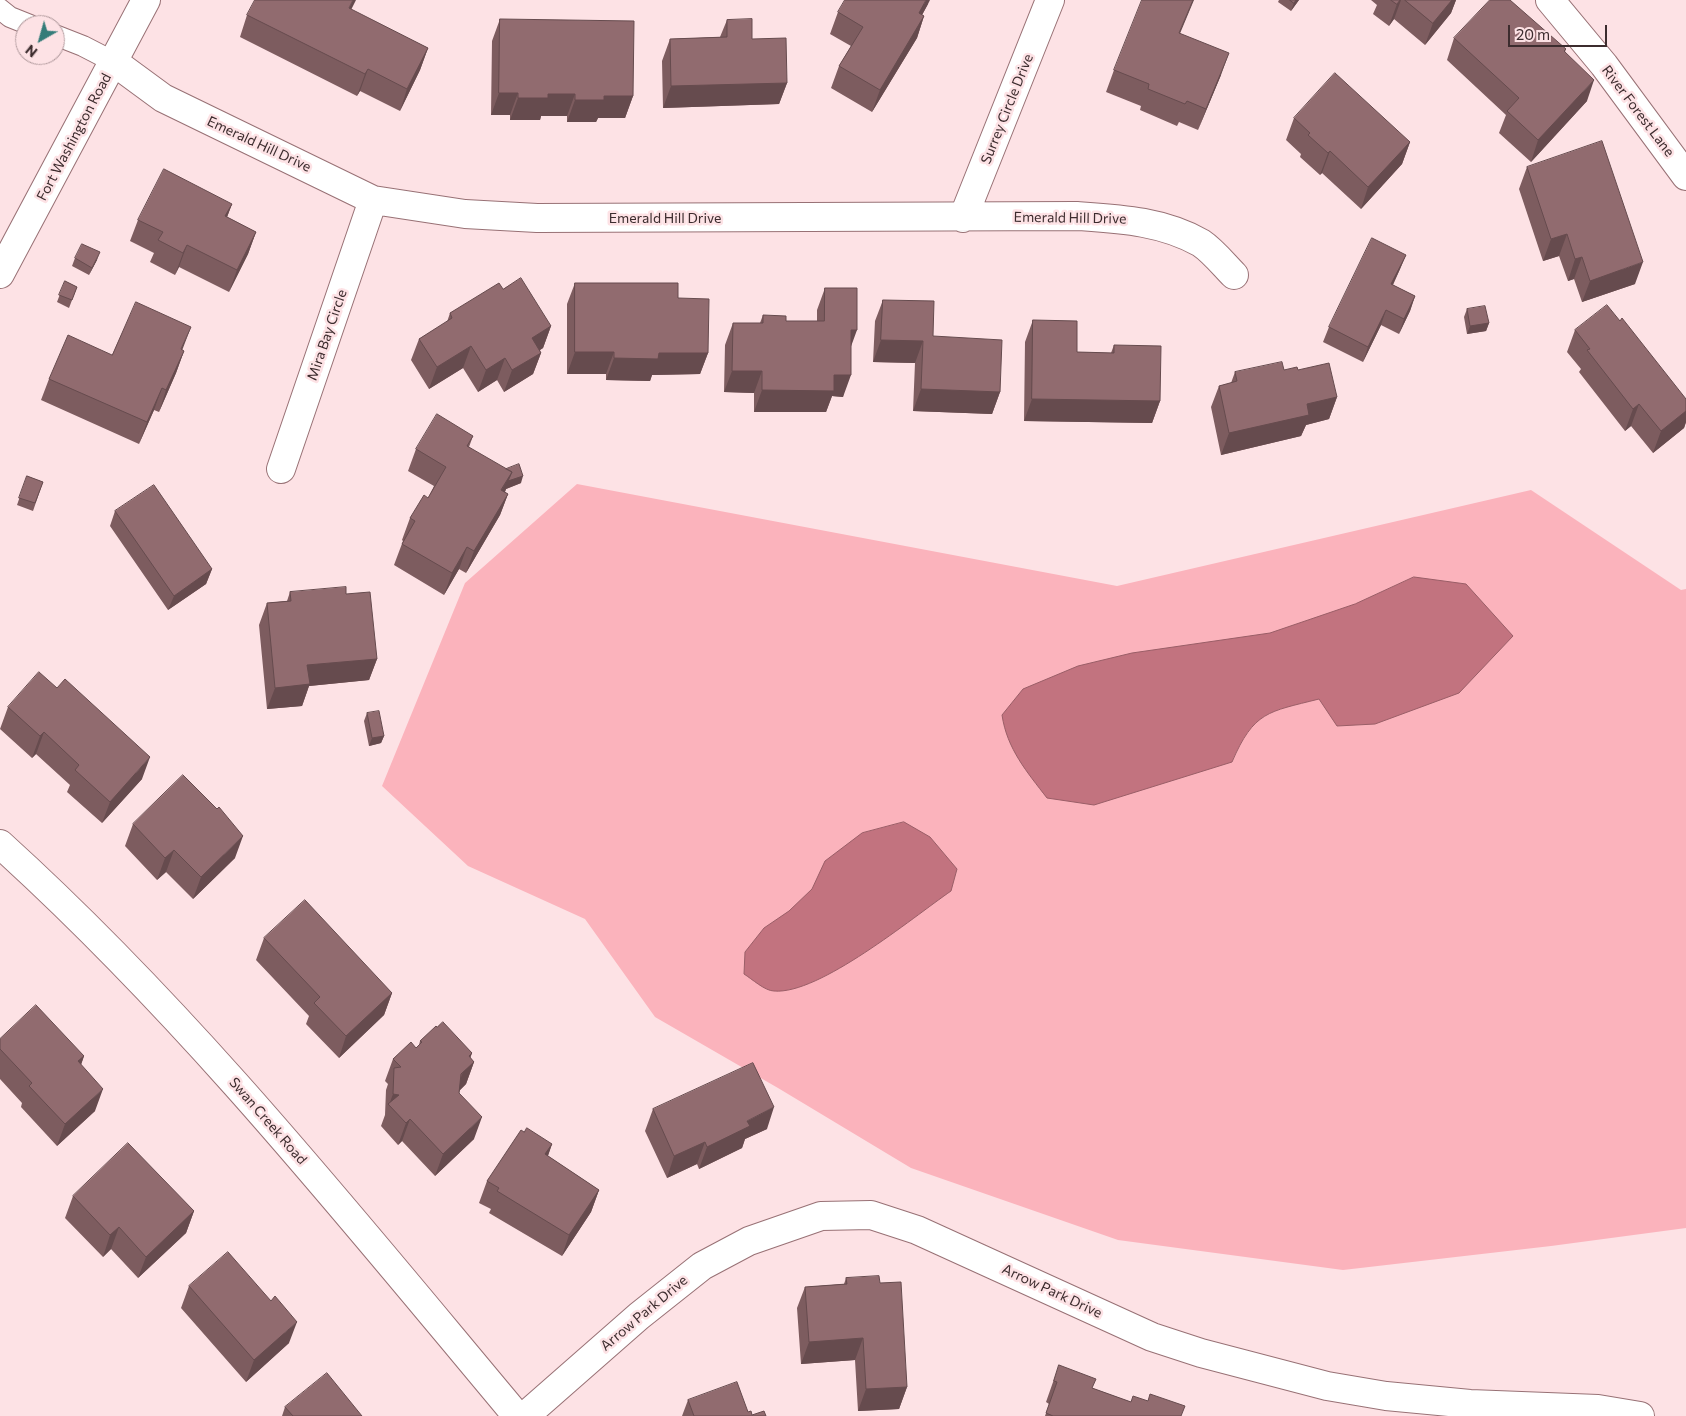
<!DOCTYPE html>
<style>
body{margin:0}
#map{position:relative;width:1686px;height:1416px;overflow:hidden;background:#fde2e5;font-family:Commissioner,sans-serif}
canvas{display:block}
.north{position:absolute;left:15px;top:15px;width:50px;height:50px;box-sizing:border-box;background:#fde2e5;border:1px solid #b0999c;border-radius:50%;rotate:218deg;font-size:14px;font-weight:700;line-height:20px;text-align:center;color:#3c2c2e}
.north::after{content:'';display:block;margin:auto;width:18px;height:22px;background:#347c79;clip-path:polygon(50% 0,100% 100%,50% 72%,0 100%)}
.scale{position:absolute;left:1508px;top:25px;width:99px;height:22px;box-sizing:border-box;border:2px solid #3c2c2e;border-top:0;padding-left:6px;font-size:15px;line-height:18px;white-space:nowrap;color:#3c2c2e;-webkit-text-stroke:4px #fde2e5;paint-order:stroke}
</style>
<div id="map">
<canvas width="1686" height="1416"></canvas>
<div class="north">N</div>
<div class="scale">20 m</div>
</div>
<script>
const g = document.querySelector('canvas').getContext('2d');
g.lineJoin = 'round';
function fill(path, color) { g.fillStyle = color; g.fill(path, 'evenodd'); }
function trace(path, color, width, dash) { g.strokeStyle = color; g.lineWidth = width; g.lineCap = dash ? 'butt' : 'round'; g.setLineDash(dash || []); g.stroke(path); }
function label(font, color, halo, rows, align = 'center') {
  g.font = font + ' Commissioner,sans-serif'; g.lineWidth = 5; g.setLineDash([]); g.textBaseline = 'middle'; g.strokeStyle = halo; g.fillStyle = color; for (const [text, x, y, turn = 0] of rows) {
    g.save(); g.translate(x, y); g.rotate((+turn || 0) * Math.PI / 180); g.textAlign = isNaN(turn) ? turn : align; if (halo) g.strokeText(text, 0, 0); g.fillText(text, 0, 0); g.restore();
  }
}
fill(new Path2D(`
 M577 484 1117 586 1531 490 1681 590 1686 589V1228L1551 1246 1343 1270 1118 1240 911 1168 778 1088 655 1017 585 919 468 866 382 786 465 583Z`), '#fbb3bc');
const water = new Path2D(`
 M1414 577 1466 584 1513 636 1459 693 1375 724 1337 726 1319 699C1268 712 1254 711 1232 762L1094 805 1047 798C1027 772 1007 749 1002 715L1023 689 1078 666 1132 653 1270 633 1355 604Z
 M904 822 930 837 957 869 951 891C912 918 819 995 774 991 765 991 752 979 744 974L745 952 764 928 789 911 812 889 825 861 862 833Z`);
fill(water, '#c2737f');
trace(water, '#9a5e67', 1);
const lane = new Path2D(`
 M0 9 10 17 30 25
 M55 35 83 46 114 62`);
const street = new Path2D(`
 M1550 0 1604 65 1686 176
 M114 62 163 98 373 200 465 214 537 218 1077 216C1120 219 1162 221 1201 243 1213 251 1224 265 1234 275
 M963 218 1050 0
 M281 469 373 200
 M525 1416 639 1316 702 1266 749 1241 821 1216 871 1215 917 1230 1152 1337 1201 1353 1327 1386 1386 1396 1470 1404 1598 1409 1640 1416`);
const secondary = new Path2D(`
 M0 274 146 0
 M0 844C191 1017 352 1219 517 1416`);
trace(lane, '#987175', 22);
trace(street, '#987175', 30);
trace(secondary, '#987175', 30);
trace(lane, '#fff', 20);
trace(street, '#fff', 28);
trace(secondary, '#fff', 28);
fill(new Path2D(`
 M1279 0H1299L1291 11 1278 2Z
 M1371 0H1456L1451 13 1425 45 1394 19 1389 26 1373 14 1377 5Z
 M928 4 922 15 924 16 917 38 872 112 831 88 839 66 851 46 830 34 838 12Z
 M351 10 428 48 420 70 400 111 360 91 357 96 240 37 247 15Z
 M500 19 633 96 625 118H598L596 122H567V116H541L540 120H510V115H491L492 41Z
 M727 20 752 39 787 83 779 104 663 108 662 61 670 39 720 37Z
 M1180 33 1221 75 1198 130 1179 122 1177 126 1140 110 1141 106 1106 92 1114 70Z
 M1454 38 1566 49 1565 52 1587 101 1531 162 1499 133 1506 115 1447 60Z
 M1294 118 1410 142 1402 164 1361 209 1322 173 1320 175 1300 157 1301 154 1286 140Z
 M1527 167 1635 284 1582 302 1574 279 1568 281 1559 256 1543 261 1519 189Z
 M232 204 227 217 256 232 248 254 229 292 179 267 175 275 150 262 154 253 130 241 138 220Z
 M1406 255 1400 269 1393 285 1415 296 1410 311 1399 334 1381 325 1363 362 1323 342 1329 327Z
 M75 258 97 260 89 275 72 266Z
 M65 281 77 287 69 308 57 302Z
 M575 283 678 298 708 353 700 374 652 375 650 381 606 380V374H567V304Z
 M825 288 851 346 843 397 832 396 826 412H754V393L724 392 725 345 733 323H760L763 315 786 321H817V310Z
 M503 289 551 326 543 348 540 350 541 353 533 374 504 392 497 380 478 392 463 368 429 389 411 360 419 339 447 322 450 313Z
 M883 300 933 336 1000 392 992 414 913 411 915 363 873 362 875 321Z
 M1467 309 1489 323 1486 331 1467 334 1464 317Z
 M1033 320 1077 352 1111 353 1114 345 1160 401 1152 423 1024 421 1025 342Z
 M1575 330 1686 399V422L1684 428 1653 453 1631 426 1625 431 1579 372 1581 369 1567 352Z
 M182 350 184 351 176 373 159 412 154 410 139 444 41 400 49 379 112 355Z
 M1284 370H1298L1337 397 1329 419 1306 425 1301 436 1221 455 1211 407 1219 386 1231 383 1235 372Z
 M473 436 469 447 521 483 506 489 505 492 508 494 500 515 466 573 459 569 444 595 394 565 403 541 402 540 410 518 428 498 434 486 408 471 416 449Z
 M27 476 43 482 33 511 17 505Z
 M115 511 212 569 206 584 168 610 110 526Z
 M290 592 346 594 377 659 369 680 309 686 302 706 267 709 259 625 267 603 287 601Z
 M57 688 142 779 102 823 67 792 70 785 36 754 32 758 0 729 8 707Z
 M367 713 384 736 381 743 369 746 364 721Z
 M133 824 235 858 193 899 166 872 157 880 125 846Z
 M264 938 392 993 384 1015 339 1058 306 1024 309 1016 256 960Z
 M437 1027 472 1053 470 1058 474 1062 466 1084 460 1090 459 1093 474 1139 435 1176 402 1141 398 1145 381 1126 385 1115 386 1090 388 1084 385 1081 393 1059 416 1048 419 1045 420 1041Z
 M0 1039 84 1056 81 1065 95 1111 57 1146 21 1107 22 1103 0 1079Z
 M653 1109 767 1129 745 1139 742 1148 699 1169 697 1164 667 1178 645 1131Z
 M524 1132 552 1144 548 1156 599 1190 591 1212 562 1256 489 1213 491 1209 479 1203 487 1181Z
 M73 1196 194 1211 186 1233 138 1278 111 1249 103 1257 65 1218Z
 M846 1278 880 1283 907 1387 899 1409 858 1411 855 1360 801 1364 797 1308 805 1287 844 1284Z
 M189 1286 271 1301 289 1343 246 1382 181 1308Z
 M1059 1365 1092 1388 1131 1402 1181 1416H1045L1049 1404 1046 1402Z
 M688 1400 748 1412 752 1415 766 1416H682Z
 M285 1407 362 1416H282Z`), '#7d5c5f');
fill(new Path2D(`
 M353 0H356L341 30 349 8Z
 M926 0H930L928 4 911 35 919 13Z
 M1193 0H1194L1171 55 1179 33Z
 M1296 0H1299L1291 11 1294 3Z
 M1400 0H1401L1394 19 1389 26 1397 4Z
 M1452 0H1456L1451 13 1425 45 1433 23Z
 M924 16 917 38 872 112 880 90Z
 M428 48 420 70 400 111 407 89Z
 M1229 53 1221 75 1198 130 1206 109Z
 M368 69 360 91 357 96 365 74Z
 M1594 80 1587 101 1531 162 1538 140Z
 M787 83 779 104 663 108 671 86Z
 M499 93H518L510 115H491Z
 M548 94H575L567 116H541L540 120H510L518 98Z
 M604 96H633L625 118H598L596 122H567L575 100Z
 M1410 142 1402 164 1361 209 1368 187Z
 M1330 151 1322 173 1320 175 1328 153Z
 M232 204 224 225 225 216Z
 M256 232 248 254 229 292 237 270Z
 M1567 234 1559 256 1543 261 1551 239Z
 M187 245 179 267 175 275 183 253Z
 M100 252 97 260 89 275 92 268Z
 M1406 255 1400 269 1386 299 1391 284Z
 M1582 257 1574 279 1568 281 1575 259Z
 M1643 262 1635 284 1582 302 1590 281Z
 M1415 296 1410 311 1399 334 1404 319Z
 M1386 310 1381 325 1363 362 1368 347Z
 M1489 323 1486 331 1467 334 1470 326Z
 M551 326 543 348 524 360 532 338Z
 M191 327 183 348 173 371 181 349Z
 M851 330H857L849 352Z
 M881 340 923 341 915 363 873 362Z
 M471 346 463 368 429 389 437 367Z
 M184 351 176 373 159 412 166 390Z
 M575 352H614L606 374H567Z
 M541 353 533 374 504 392 512 370Z
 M659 353H708L700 374 652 375 650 381 606 380 614 358Z
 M505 358 497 380 478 392 486 370Z
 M732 371H762L754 393 724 392Z
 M834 375H851L843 397 832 396 826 412H754L762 390Z
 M162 388 154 410 139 444 147 422Z
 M921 389 1000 392 992 414 913 411Z
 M1337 397 1329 419 1306 425 1301 436 1221 455 1229 433 1307 404Z
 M1032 399 1160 401 1152 423 1024 421Z
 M1639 404 1631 426 1625 431 1633 409Z
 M1686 411V422L1684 428 1653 453 1661 431Z
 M512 472 523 476 521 483 506 489 504 494 501 491Z
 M508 494 500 515 466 573 474 551Z
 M467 547 459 569 444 595 452 573Z
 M212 569 206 584 168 610 174 596Z
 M377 659 369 680 309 686 302 706 267 709 275 688 307 665Z
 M44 732 36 754 32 758 40 736Z
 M384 736 381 743 369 746 372 738Z
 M150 757 142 779 102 823 110 802Z
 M243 836 235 858 193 899 201 877Z
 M174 850 166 872 157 880 165 858Z
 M392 993 384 1015 339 1058 346 1036Z
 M472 1053 466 1069 474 1062 466 1084 454 1096 469 1056Z
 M84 1056 76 1078 78 1061Z
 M103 1089 95 1111 57 1146 65 1124Z
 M393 1094 399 1095 389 1105Z
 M774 1107 767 1129 745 1139 742 1148 699 1169 707 1147 747 1121Z
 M482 1117 474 1139 435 1176 443 1154Z
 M410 1119 402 1141 398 1145 406 1123Z
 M705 1142 697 1164 667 1178 674 1156Z
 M552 1144 544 1166 545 1154Z
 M599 1190 591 1212 562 1256 569 1235Z
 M194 1211 186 1233 138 1278 146 1257Z
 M119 1227 111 1249 103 1257 110 1235Z
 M297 1322 289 1343 246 1382 254 1360Z
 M863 1338 855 1360 801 1364 809 1342Z
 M907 1387 899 1409 858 1411 866 1389Z`), '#664b4e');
const building = new Path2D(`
 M255 0H353L349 8 428 48 407 89 368 69 365 74 247 15Z
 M845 0H926L919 13 924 16 880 90 839 66 863 27 838 12Z
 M1142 0H1193L1179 33 1229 53 1206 109 1187 101 1185 104 1148 89 1149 84 1114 70Z
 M1290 0H1296L1294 3Z
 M1391 0H1400L1397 4Z
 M1405 0H1452L1433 23Z
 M1490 0H1510L1566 49 1564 51 1594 80 1538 140 1507 111 1519 98 1454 38Z
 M500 19 634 21 633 96H604V100H575V94H548V98H518V93H499Z
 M752 19V39L786 38 787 83 671 86 670 39 727 37V20Z
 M1335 73 1410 142 1368 187 1330 151 1328 153 1308 135 1310 133 1294 118Z
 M1602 141 1643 262 1590 281 1582 257 1575 259 1567 234 1551 239 1527 167Z
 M164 169 232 204 225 216 256 232 237 270 187 245 183 253 158 240 163 232 138 220Z
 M1372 238 1406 255 1391 284 1415 296 1404 319 1386 310 1368 347 1329 327Z
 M82 244 100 252 92 268 75 258Z
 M521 278 551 326 532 338 541 353 512 370 505 358 486 370 471 346 437 367 419 339 452 318 450 313 499 283 503 289Z
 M65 281 77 287 72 300 59 295Z
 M575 283H678V298L709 299 708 353H659L658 359 614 358V352H575Z
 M825 288H857V330H851V375H834V391L762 390V371H732L733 323H763V315L786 316V321H824Z
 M883 300 934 301 933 336 1002 340 1000 392 921 389 923 341 881 340Z
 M136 302 191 327 181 349 184 351 166 390 162 388 147 422 49 379 68 335 112 355Z
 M1607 305 1620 321 1622 318 1686 399V411L1661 431 1639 404 1633 409 1587 350 1590 349 1575 330Z
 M1485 306 1489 323 1470 326 1467 309Z
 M1033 320 1077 321V352L1114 353V345L1161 346 1160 401 1032 399Z
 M1282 362 1284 370 1297 367 1298 370 1329 363 1337 397 1307 404 1309 415 1229 433 1219 386 1237 381 1235 372Z
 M437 414 473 436 467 446 512 472 501 490 508 494 474 551 467 547 452 573 402 544 415 521 410 518 424 495 428 498 446 467 416 449Z
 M519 464 523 476 508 481 512 472 506 469Z
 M27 476 43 482 35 503 19 498Z
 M154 485 212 569 174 596 115 511Z
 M346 587V594L370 592 377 659 307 665 310 684 275 688 267 603 291 601 290 592Z
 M39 672 57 688 65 679 150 757 110 802 75 770 79 765 44 732 40 736 8 707Z
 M379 711 384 736 372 738 367 713Z
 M183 775 217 809 219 807 243 836 201 877 174 850 165 858 133 824Z
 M305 900 392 993 346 1036 314 1003 320 997 264 938Z
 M36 1005 84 1056 78 1061 103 1089 65 1124 29 1086 32 1083 0 1049V1039Z
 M443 1022 472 1053 469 1056 474 1062 461 1074 459 1093 482 1117 443 1154 410 1119 406 1123 388 1104 399 1095 393 1094 394 1068 401 1067 393 1059 411 1042 416 1048 422 1042 420 1041 436 1026 437 1027Z
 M753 1063 774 1107 747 1121 750 1126 707 1147 705 1142 674 1156 653 1109Z
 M527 1128 552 1144 545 1154 599 1190 569 1235 497 1191 499 1188 487 1181 521 1130 524 1132Z
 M128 1143 194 1211 146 1257 119 1227 110 1235 73 1196Z
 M228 1252 271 1301 275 1296 297 1322 254 1360 189 1286Z
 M879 1276 880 1283 901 1282 907 1387 866 1389 863 1338 809 1342 805 1287 847 1284 846 1278Z
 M1059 1365 1096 1379 1092 1388 1131 1402 1133 1396 1148 1401 1150 1394 1185 1406 1181 1416H1053L1046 1413 1057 1382 1054 1381Z
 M327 1373 362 1416H293L285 1407Z
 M737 1382 748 1412 751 1411 752 1415 764 1411 766 1416H694L688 1400Z`);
fill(building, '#916b6f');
trace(building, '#664b4e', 1);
label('14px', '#3c2c2e', '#fde2e5', [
 ["Surrey Circle Drive",1007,109,-68],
 ["River Forest Lane",1638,111,53],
 ["Fort Washington Road",74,137,-62],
 ["Emerald Hill Drive",259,144,25],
 ["Emerald Hill Drive",665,218],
 ["Emerald Hill Drive",1070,218,1],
 ["Mira Bay Circle",327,335,-71],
 ["Swan Creek Road",268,1121,49],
 ["Arrow Park Drive",1052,1291,25],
 ["Arrow Park Drive",644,1313,-40]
]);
</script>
